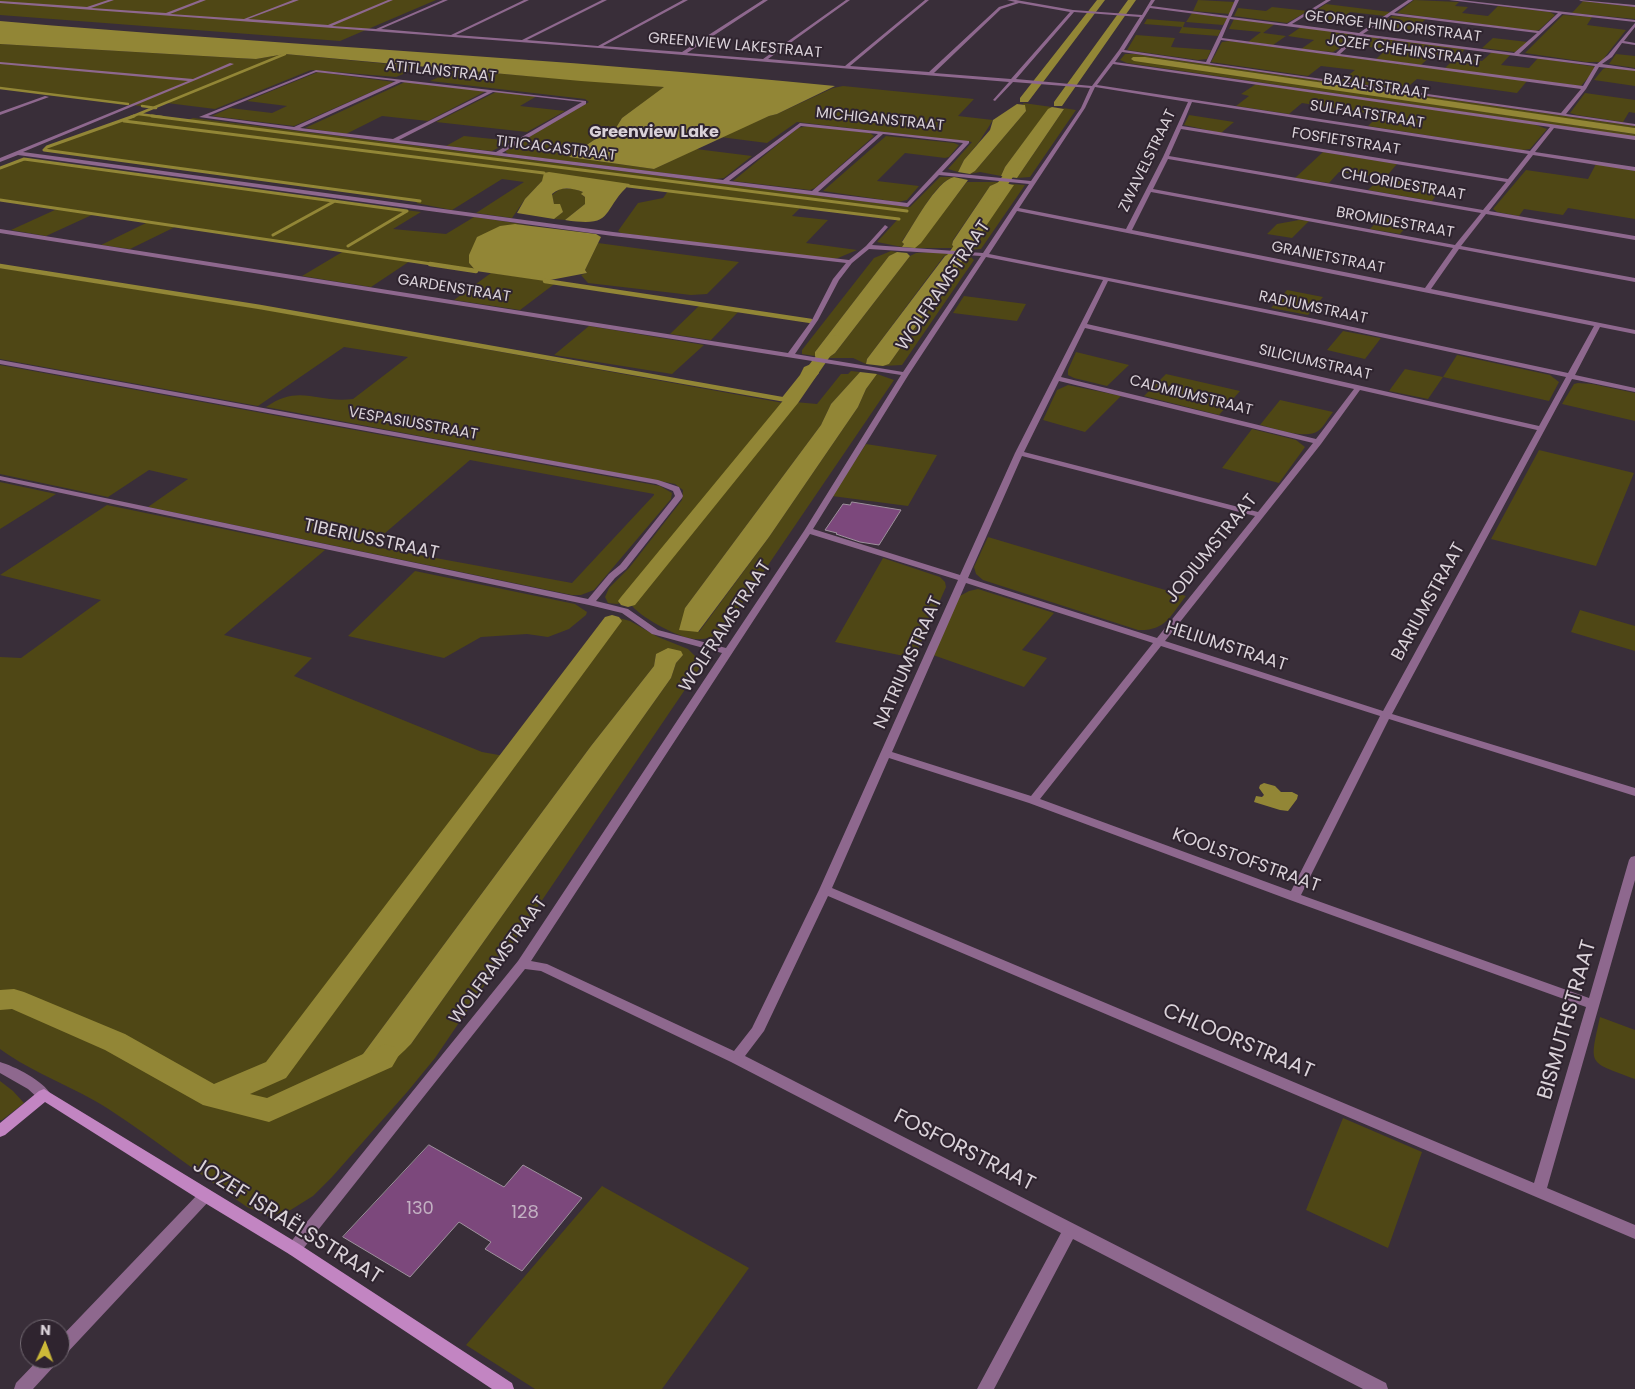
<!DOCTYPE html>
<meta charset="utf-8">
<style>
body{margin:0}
#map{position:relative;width:1635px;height:1389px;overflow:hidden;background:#392e39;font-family:Poppins,sans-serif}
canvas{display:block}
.north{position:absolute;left:20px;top:1319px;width:50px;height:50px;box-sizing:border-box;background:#2f242f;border:1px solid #736a73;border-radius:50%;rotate:2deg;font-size:14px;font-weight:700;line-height:20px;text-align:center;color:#dad2d9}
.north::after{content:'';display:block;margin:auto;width:18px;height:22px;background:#ccb938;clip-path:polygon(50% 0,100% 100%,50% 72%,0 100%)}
</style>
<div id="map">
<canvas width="1635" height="1389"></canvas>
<div class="north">N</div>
</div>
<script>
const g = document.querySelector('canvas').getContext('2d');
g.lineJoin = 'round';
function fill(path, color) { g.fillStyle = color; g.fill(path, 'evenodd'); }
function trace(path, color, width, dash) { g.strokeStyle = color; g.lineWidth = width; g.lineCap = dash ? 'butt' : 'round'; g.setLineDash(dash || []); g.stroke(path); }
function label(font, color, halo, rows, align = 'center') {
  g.font = font + ' Poppins,sans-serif'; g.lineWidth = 4; g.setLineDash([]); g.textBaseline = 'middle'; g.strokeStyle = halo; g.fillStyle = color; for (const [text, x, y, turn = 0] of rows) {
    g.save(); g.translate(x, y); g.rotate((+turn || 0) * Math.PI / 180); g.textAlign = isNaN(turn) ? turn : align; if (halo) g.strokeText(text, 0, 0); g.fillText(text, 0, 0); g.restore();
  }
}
fill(new Path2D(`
 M0 0H436L340 41 0 15Z
 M1198 0 1235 2 1230 14 1193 11Z
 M1414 0 1459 2 1455 6 1468 7 1462 13 1488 16 1498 6 1550 12 1555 15 1539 30 1535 31 1397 13Z
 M1583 1 1635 7V19L1572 13Z
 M1326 4 1390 12 1385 16 1350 12 1337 22 1304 18Z
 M1272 7 1308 11 1287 23 1234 16 1238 8 1266 11Z
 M1192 13 1228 18 1223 25 1186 22Z
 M1563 15 1592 17 1587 25 1626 30 1601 62H1586L1525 53Z
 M1392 16 1426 19 1411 31 1378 27Z
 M1147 19 1185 22 1183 27 1221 30 1218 36 1179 33 1182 27 1144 24Z
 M1234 19 1276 23 1263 33 1286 36 1273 45 1248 42 1261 32 1229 29Z
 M1301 27 1351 33 1358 37 1333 52 1301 49 1314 40 1288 36Z
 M1136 35 1175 38 1171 47 1211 50 1207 59 1198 60 1127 50Z
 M1367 36 1466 48 1457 58 1482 61 1492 52 1511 54 1501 65 1529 68 1538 58 1597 67 1581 86 1444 69 1455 58 1432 55 1421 65 1376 59 1387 49 1352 45Z
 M1493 38 1528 42 1515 52 1482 48Z
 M1229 41 1527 81 1517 93 1417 79 1404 90 1341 81 1355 70 1321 66 1308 76 1211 62 1222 42Z
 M0 44 237 58 256 59 285 54 420 67 396 77 311 70 215 109 167 103 156 108 0 88Z
 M1125 54H1135L1635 126V128L1569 119 1145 57H1138L1131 59 1635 134V137L1127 63 1120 60Z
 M1616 54 1635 56V68L1609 64Z
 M1606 68 1635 70V86L1594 80 1603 69Z
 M455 70 665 87 622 118 614 131 594 140 569 157 654 169 696 149 752 156 724 178 715 179 508 154 505 151 589 102 585 99 430 81Z
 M318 72 394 82 294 126 212 116 230 108 272 113 287 106 247 101Z
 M405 82 486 91 428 121 382 116 346 134 305 128Z
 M1256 84 1533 124 1547 129 1530 149 1522 150 1368 126 1379 115 1302 103 1289 114 1236 106 1249 96 1241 94Z
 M843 86 974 99 958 116 993 120 979 142 964 160 958 172 948 169 972 142 797 122 767 143 720 137 769 116 777 114 833 88Z
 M496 92 537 96 520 106 565 111 527 132 436 122Z
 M1585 93 1635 100V113L1629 112 1623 122 1577 115 1570 113Z
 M1023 103 1052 107 1048 110 1005 167 1001 176 980 172 970 174 975 171 1026 111Z
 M1063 108 1076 110 1030 177 1017 178 1064 109Z
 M138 114 187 120 193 118 910 207 940 177H954C935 181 914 226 902 241L904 244 902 247 877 242 898 219 801 207 792 216 828 220 806 243 857 250 838 258 830 259 621 233 618 231 638 203 663 198 668 191 628 186 630 184 542 181 525 199 512 218 476 213 524 182 502 179 452 210 416 203 419 201 44 150 47 147Z
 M1189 115 1234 122 1221 133 1184 125Z
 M808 126 870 133 874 136 815 188 810 190 733 181 798 128Z
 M464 136 512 141 492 151 446 146Z
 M886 136 954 143 959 145 949 157 945 158 905 153 877 181 919 186 907 200 898 202 823 191Z
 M1323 152 1397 164 1385 178 1339 172 1329 183 1295 178Z
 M24 159 421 212 393 229 446 234 474 217 529 225 515 224 469 255V263L476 271 410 261 371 287 302 276 344 251 177 226 130 249 101 245 148 222 94 214 46 236 11 230 57 209 0 200V168Z
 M1596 164 1635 171V219L1568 208 1563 215 1524 209 1519 216 1497 212 1493 209 1526 170 1588 179Z
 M1380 178 1442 187 1432 201 1368 190Z
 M967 182H999L990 186 953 240 952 245 955 248H915Z
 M1013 184 1025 185 981 249 967 250 971 248Z
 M560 189H574L583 192 582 195 585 197V204L565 220 554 219 563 212 554 204 552 195Z
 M1384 214 1413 219 1400 234 1370 229Z
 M1299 220 1309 221 1292 238 1267 234 1277 224Z
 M598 243 739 262 707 294 691 295 588 283 581 275 587 273 585 270Z
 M891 251 897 252 889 256 815 352V356L802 354V350L874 258Z
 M935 252 949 254 944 256 867 359 866 364 853 358H828L835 353 910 256 916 253Z
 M963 255 971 257 974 260 902 365 883 366 889 364 965 257Z
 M0 268 268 310 789 404 795 402 817 404 841 374H848L851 371 860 372 831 404 821 425 685 608 699 632 769 537 858 407 866 389 877 374 894 380 726 627C705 649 681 637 658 625 646 618 636 612 628 601L617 604 608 603 605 597 609 588 629 568 682 500 683 490 675 484 266 407C300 383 318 404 353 399L408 357 344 347 258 406 0 359Z
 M491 273 557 282 520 310 454 300Z
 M1287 290 1323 297 1308 315 1271 308Z
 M964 296 1026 304 1017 321 953 313Z
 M701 304 740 310 711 340 670 334Z
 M589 326 704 345 672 374 554 355Z
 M1343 331 1380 338H1381L1365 359 1327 350Z
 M1076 352 1129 365 1107 386 1074 378 1068 375V370Z
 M1457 355 1550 375 1559 382 1549 401 1443 377 1428 399 1389 391 1405 369 1443 377Z
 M0 365 660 486 672 493 671 499 594 590 581 595H572L148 507 188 479 149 470 108 497 0 474ZM470 460 654 494V495L572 583 370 546Z
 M1166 374 1240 391 1219 415 1144 396Z
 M1578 383 1592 384 1635 393V421L1562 404 1574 384Z
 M1068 385 1121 396 1085 432 1043 420 1057 390Z
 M1280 400 1333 412C1328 418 1324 427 1318 431 1306 440 1274 428 1260 425Z
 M1252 429 1296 440 1305 447 1279 483 1222 468Z
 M866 444 937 455 908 506 832 496Z
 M1539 450 1634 473 1596 566 1491 539Z
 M0 482 56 494 0 529Z
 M107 505 325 550 224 635 312 658 294 676 482 752 510 757 615 617 630 621 658 637 688 649 700 661 701 666 435 1058 408 1091 332 1177 313 1196 289 1211 268 1216 247 1207C201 1175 157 1141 110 1110 75 1087 34 1074 0 1049V657L21 658 101 600 0 575ZM656 654 683 655 676 663 671 678 411 1044 376 1070 363 1073 358 1067 360 1058 591 746 654 666Z
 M988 537 1172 592 1186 596C1170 616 1166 631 1138 630L983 580 976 574 974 567Z
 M883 558 940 577 945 582 946 587 914 658 835 642Z
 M415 571 575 604 587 612 586 615 569 629 548 637 527 634 481 637 444 658 348 636Z
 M978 589 1054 613 1022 650 1047 658 1024 687 933 655 958 597 969 591Z
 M1580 610 1635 626V651L1571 632Z
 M1600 1017 1635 1030V1079C1588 1061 1589 1067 1600 1017Z
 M0 1081 13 1091 24 1103 2 1120H0Z
 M1343 1118 1422 1152 1388 1248 1306 1210Z
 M602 1186 749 1268 662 1389H535L466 1345Z`), '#4f4715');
fill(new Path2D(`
 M0 21C278 45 557 58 835 86L777 114 769 116 654 169 569 157 594 140 614 131 622 118 664 87 581 81 285 54 256 59 237 58 0 44Z
 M1133 57H1145L1635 128V134L1134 61 1131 59Z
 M1017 104 1025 105 1026 111 975 171 970 174 958 172 964 160 990 130 993 120Z
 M1052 107 1064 109 1017 178 1001 176 1005 167 1048 109Z
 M549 172 630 184C600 211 616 228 565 220L585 204V197L581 194 583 192C572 188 561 186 552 194L554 204H560L563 212 554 219 517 213 525 199 542 181 544 173Z
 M954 177 968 180 921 243 915 248 902 247 904 244 902 242C913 226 936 181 954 177Z
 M999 182 1014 185 971 248 967 250 955 248 952 245 953 241 990 186Z
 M515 224 596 234 601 237 585 270 587 273 545 281 476 271 469 263V255L477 237 500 226Z
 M897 252 907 253 910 256 835 353 828 358 815 356V352L889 256Z
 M949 254 965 257 889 364 883 366 866 364 867 359 945 256Z
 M811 364 819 366V373L795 402 780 400 800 375 804 367Z
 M860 372 877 374 866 389 858 407 769 537 698 632 679 630 685 608 821 425 831 404Z
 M668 648 681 651 683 655 676 663 671 678 411 1044C394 1061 387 1068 363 1073L358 1067 360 1058 591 746 654 666 656 654Z
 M1264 783 1275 786 1281 792H1292L1298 795 1297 799 1288 811 1280 810 1254 802 1256 796 1262 797 1264 795 1259 788 1260 785Z`), '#928636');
trace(new Path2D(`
 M0 88 128 104
 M142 106 156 108
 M138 114 162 117
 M131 117 285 54`), '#928636', 2.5);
trace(new Path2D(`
 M134 116 47 147 44 150 420 201
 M152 116 907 211
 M124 121 544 173
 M0 168 24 159 407 211
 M628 186 899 219
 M0 200 438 265
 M273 235 335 201
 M348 246 407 211`), '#928636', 3);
trace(new Path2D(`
 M430 264 476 271
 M0 266 260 307 787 400
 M545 281 811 321`), '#928636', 4.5);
fill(new Path2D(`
 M1097 0H1105L1028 102H1020V98Z
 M1128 0H1136L1062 106H1054V102Z
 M1024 150 1029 153 948 274 941 278 936 277 934 274 1020 151Z
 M835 335 840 336 842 339 798 403 635 605 628 607 621 605 618 601 621 597 786 397 830 336Z
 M612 615 619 617 622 621 619 625 286 1078 250 1094 267 1098 385 1044 395 1047 399 1055 392 1067 269 1122 203 1105 105 1050 12 1009 0 1010V990L14 989 24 992 125 1034 214 1084 266 1062 605 617Z`), '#928636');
const building = new Path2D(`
 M852 502 901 510 879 545 860 542 836 534 837 533 825 530 843 504 850 505Z
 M429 1145 504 1187 523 1165 582 1198 522 1271 485 1249 491 1242 459 1222 410 1277 343 1237Z`);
fill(building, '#7c487c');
trace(building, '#9e919d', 1);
fill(new Path2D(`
 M108 0H114L91 8 166 13 200 0H206L170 14 244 19 293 0H299L248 19 328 25 388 0H393L332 26 376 29 443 0H448L381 29 451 35 524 0H529L456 35 522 40 602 0H607L527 40 598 46 683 0H688L603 46 682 52 763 0H768L687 53 763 59 846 0H850L768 59 845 66 925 0H929L850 66 929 72 999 7 1015 2 1007 0H1016L1073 10 1142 15 1151 0H1155L1151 6 1228 16 1235 0H1239L1231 17 1287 24 1326 0H1331L1292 24 1359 33 1408 0H1413L1394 13 1539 31 1558 13 1449 0H1461L1635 20V22L1562 14 1519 54 1597 64 1608 55 1635 23V27L1624 41 1635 43V45L1622 43 1612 57 1602 64 1635 69V71L1599 67 1586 89 1566 114 1635 124V126L1122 52 1115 62 1635 136V140L1554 128 1535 152 1635 167V171L1533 155 1489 211 1635 236V240L1486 214 1461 246 1635 278V282L1459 249 1431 289 1635 330V334L1600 327 1575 375 1635 388V392L1572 379 1392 714 1635 788V796L1389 719 1301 895 1589 998 1629 860 1631 857 1635 856V880L1547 1188 1635 1225V1239L828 896 764 1031 745 1056 1386 1383 1388 1389H1363L1073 1239 994 1389H977L1061 1233 731 1062 541 971 525 969 299 1254 294 1256 289 1254 287 1249 289 1244 518 961 722 653 652 634 622 613 589 605 0 480V476L588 599 609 574 620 565 675 496 673 491 656 484 0 364V360L658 480 679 487 683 496 682 498 626 569 615 578 596 601 628 609 658 630 726 648 804 531 901 375 0 233V229L788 353 812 320 833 279 846 263 613 236 18 155 0 162V158L188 81 0 64V62L193 79 230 63 234 64 23 152 613 232 849 260 866 246 885 225 888 227 872 245 983 253 1029 184 939 175 908 207 294 130 199 117 316 70 586 101V104L502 153 723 180 800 123 969 141V143L942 172 1031 181 1081 108 1090 88 1013 82 995 101 993 100 1009 82 599 48 0 3V1L87 7ZM1019 3 1070 12 1011 79 934 73 1001 9ZM1150 8 1227 18 1206 62 1124 50ZM1074 12 1140 17 1119 50 1092 86 1016 79ZM1391 15 1537 33 1514 53 1363 34ZM1230 19 1356 35 1336 53 1222 38ZM1360 36 1595 66 1583 86 1340 54ZM1221 40 1581 89 1561 113 1210 63ZM1113 64 1550 127 1530 151 1097 85ZM316 72 396 81 294 127 208 116ZM401 82 487 92 393 139 300 128ZM1095 87 1188 102 1163 157 1126 229 1019 208 1085 108ZM493 92 582 102 496 152 399 140ZM1192 102 1528 154 1508 179 1182 126ZM801 126 878 134 812 191 729 181ZM1181 129 1506 182 1483 210 1169 156ZM883 134 963 143 907 203 818 192ZM1168 159 1481 213 1455 245 1153 189ZM1151 192 1453 248 1425 288 1132 230ZM1017 211 1594 326 1568 373 1320 320 989 254ZM869 249 981 256 903 372 795 354 818 320 839 280 852 263ZM986 257 1103 280 1015 453 960 575 813 529 909 374ZM1108 281 1320 324 1566 377 1539 426 1087 324ZM1085 328 1354 389 1316 439 1061 377ZM1059 381 1313 443 1258 512 1024 452ZM1360 390 1537 430 1383 711 1165 641 1321 444ZM1022 456 1255 516 1157 638 968 578ZM810 534 958 580 819 890 752 1028 734 1051 547 964 531 961ZM966 583 1153 643 1031 796 892 752ZM1161 646 1380 716 1291 891 1040 799ZM889 758 1029 803 1290 900 1586 1007 1534 1183 832 888Z
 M1579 0 1635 5V7L1581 1Z
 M45 96 49 97 0 115V112Z
 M0 1062C14 1066 44 1081 51 1095L49 1099 44 1101 39 1099 28 1089 0 1073Z
 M205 1190 210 1192 212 1196 210 1200 66 1354 60 1357V1338L200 1192Z
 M39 1359H58L56 1364 33 1389H14L16 1383Z`), '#8e688e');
fill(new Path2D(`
 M44 1089 299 1244 512 1383 514 1389H492L289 1254 200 1200 45 1102 5 1135 0 1137V1123L39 1091Z`), '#c285c2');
label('15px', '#dad2d9', '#2f242f', [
 ["GEORGE HINDORISTRAAT",1393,27,7],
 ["GREENVIEW LAKESTRAAT",735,46,5],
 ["JOZEF CHEHINSTRAAT",1404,51,8],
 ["ATITLANSTRAAT",441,72,6],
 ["BAZALTSTRAAT",1376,87,8],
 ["SULFAATSTRAAT",1367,115,9],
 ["MICHIGANSTRAAT",880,120,6],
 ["FOSFIETSTRAAT",1346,142,9],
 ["TITICACASTRAAT",556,149,7],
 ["ZWAVELSTRAAT",1148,161,-64],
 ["CHLORIDESTRAAT",1403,185,10],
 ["BROMIDESTRAAT",1395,223,10],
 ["GRANIETSTRAAT",1328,258,11],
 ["GARDENSTRAAT",454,289,9],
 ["RADIUMSTRAAT",1313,308,12],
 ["SILICIUMSTRAAT",1315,363,13],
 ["CADMIUMSTRAAT",1191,396,14],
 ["VESPASIUSSTRAAT",413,424,10]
]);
label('bold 16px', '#dad2d9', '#2f242f', [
 ["Greenview Lake",654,133]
]);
label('18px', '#dad2d9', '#2f242f', [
 ["WOLFRAMSTRAAT",944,286,-56],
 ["TIBERIUSSTRAAT",371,540,12],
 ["JODIUMSTRAAT",1212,549,-51],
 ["BARIUMSTRAAT",1429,602,-61],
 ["WOLFRAMSTRAAT",726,627,-57],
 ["HELIUMSTRAAT",1226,647,18],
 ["NATRIUMSTRAAT",909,663,-66],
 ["KOOLSTOFSTRAAT",1246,861,20],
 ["WOLFRAMSTRAAT",499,961,-54]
]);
label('18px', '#c2b0c2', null, [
 ["130",420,1209],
 ["128",525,1213]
]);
label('21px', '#dad2d9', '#2f242f', [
 ["BISMUTHSTRAAT",1568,1020,-74],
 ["CHLOORSTRAAT",1238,1042,23],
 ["FOSFORSTRAAT",964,1151,27],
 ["JOZEF ISRAËLSSTRAAT",287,1222,32]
]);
</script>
